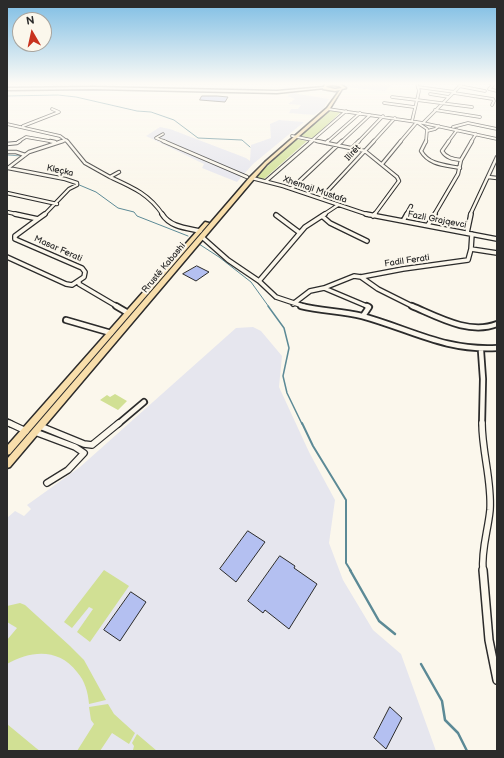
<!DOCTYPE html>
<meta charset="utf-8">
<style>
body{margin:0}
#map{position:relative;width:504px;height:758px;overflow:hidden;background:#fbf7ec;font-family:"Balsamiq Sans",sans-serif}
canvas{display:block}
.frame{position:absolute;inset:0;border:8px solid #2b2b2b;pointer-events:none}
.north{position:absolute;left:12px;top:12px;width:40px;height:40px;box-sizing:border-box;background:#fbf7ec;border:1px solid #a8a59f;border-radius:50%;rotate:351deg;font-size:11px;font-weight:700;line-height:16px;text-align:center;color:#2b2b2b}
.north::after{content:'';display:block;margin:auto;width:14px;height:18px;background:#c8321e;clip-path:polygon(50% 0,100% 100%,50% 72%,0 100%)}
</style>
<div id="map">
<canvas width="504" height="758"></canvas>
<div class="frame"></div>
<div class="north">N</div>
</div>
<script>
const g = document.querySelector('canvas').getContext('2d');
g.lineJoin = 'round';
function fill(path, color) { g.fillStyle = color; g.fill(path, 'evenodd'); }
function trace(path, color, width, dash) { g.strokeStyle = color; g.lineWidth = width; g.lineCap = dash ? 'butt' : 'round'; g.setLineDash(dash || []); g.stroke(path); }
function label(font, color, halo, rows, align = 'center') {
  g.font = font + ' "Balsamiq Sans",sans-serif'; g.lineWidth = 4; g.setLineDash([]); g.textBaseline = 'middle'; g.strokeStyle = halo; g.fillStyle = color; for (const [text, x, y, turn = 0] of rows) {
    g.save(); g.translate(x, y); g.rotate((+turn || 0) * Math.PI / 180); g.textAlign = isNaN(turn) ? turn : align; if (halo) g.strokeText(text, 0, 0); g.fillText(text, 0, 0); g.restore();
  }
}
fill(new Path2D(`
 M348 84H383L391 85 385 91 346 87Z
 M292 93 329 99 323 109 314 115 289 113 291 109H298L301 105 288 104 295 99 287 96Z
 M279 120 304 122 253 164 237 182 202 168 204 164 146 136 160 127 170 129 246 158 250 161 251 145 271 138 270 124Z
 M253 327 261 331 282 356 279 387 309 452 335 500 329 543 343 580 373 630 401 654 436 751H7V518L15 511 24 516 31 509 27 505 80 467 236 328Z`), '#e6e6ee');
fill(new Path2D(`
 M330 110 341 112 313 138 300 136Z
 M296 139 307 141 264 179 256 177Z
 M115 394 127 401 118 410 100 400 107 395 110 397Z
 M104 570 129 586 90 642 77 632 93 609 89 607 72 628 64 622Z
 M20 603 25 605 70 646 84 660 106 700 89 704C88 692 85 681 77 672 59 648 31 650 7 664V640L17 628 7 622V606Z
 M108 704 114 714 135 733 129 744 112 733 100 751H77L94 724 91 720 89 707Z
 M7 724 36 748 40 751H7Z
 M137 734 157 751 133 750 134 746 132 743Z`), '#d1e094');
trace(new Path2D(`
 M7 96 58 95 76 97 137 111 151 112 174 120 198 138 242 140 250 147
 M7 155 22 156
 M10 168 8 169 68 181
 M77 184 96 192 118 208 134 212 137 216 188 236
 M199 244 219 257 251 282 269 307`), '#5c8a96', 1);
trace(new Path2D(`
 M268 306 284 328 289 348 283 376 287 393 302 424`), '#5c8a96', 1.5);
trace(new Path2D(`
 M302 423 313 446 346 500V563L351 571`), '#5c8a96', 2);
trace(new Path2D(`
 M350 570 379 621 395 634
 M421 664 442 701 445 720 458 733 467 751`), '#5c8a96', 2.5);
const building = new Path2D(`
 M202 96H217L228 97 225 102 200 100Z
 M197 266 209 272 196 281 183 274Z
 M248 531 265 542 236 582 220 569Z
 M280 556 295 566 294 568 317 584 289 629 265 610 263 613 248 601Z
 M131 592 146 602 120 641 104 630Z
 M390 707 402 718 386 749 374 738Z`);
fill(building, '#b4c0f1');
trace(building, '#2b2b2b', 1);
const minorFar5 = new Path2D(`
 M491 84 493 85 489 89 497 91
 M459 86 485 91
 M418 87 455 92
 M454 93 493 99 494 101 492 105
 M430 94 449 97
 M392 97 417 100 419 91 417 84
 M384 103 414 107
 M328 109 423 123 497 139
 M435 110 480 117
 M412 121 417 100 472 107
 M418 123 427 129 426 142
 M423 123 462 84
 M7 124 60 136 68 142
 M23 126 59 112 52 109
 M453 127 468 123 497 129
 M427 131 435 129 439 126
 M163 134 156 138 166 142
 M292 136 322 142
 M18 142 26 137 55 142
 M59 142 66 140
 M310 142 346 111
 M327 142 360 113
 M341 142 370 115
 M358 142 383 116
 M373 142 395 118
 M400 142 417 122
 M448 142 457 130
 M471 142 476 134`);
const minorFar4 = new Path2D(`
 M50 141 55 142
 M67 141 85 163 110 177
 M163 141 247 177
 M317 141 365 151 397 177 399 181 374 215
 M426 141 421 151C429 165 445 165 460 168
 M449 141 442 151C446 158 453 159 461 160
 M326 143 328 141
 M7 144 17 143 20 141
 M352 148 359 141
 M7 152H16L25 155
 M382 164 401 141
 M119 172 110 177C132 187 149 194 163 215
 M488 177 497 178
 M252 178 283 186 369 215
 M266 181 312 141
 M292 188 342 141
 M7 193 57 204
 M321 198 374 141
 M7 212 20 215
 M44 215 69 189 77 185V183L65 179 8 168 29 152 63 141
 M323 215 338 205
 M406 215 411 206
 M434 215 458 174 461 160 472 141
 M470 215 497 157`);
const minorFar3 = new Path2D(`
 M162 214C170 227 186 228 200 231
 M366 214 497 239
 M276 215 300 233
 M322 216 330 223 367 241
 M373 216 375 214
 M38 219 45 214
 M403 221 407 214
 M428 225 435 214
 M467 233 471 214
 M202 237 228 260 259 281
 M471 249 497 253
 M7 257 66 284 72 285 84 277 85 272 82 268 15 239V236L38 219 15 214
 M361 277 378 289 414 307
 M79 281V284L118 307
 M324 288 354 276 361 277 403 269 468 260 471 249 472 234
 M293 304 310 291 324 288 369 307
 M306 307 276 297 259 281 305 227 325 214`);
const minorFar2 = new Path2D(`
 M116 306 128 313
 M301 306C321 311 342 311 362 316 410 329 444 351 497 348
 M412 306C438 317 469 335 497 324
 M363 316 369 307 367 306
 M66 320 111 333
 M481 351 483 379 482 424
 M7 422 11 424
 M118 424 144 402`);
const minorFar1 = new Path2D(`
 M9 423 26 431
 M482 423C482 452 492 481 490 510 488 531 481 550 483 571
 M40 426 84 444 92 445 119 423
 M35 432 75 447 84 453 68 470 47 483`);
const minor = new Path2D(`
 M483 570 489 640 497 680`);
const secondary = new Path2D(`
 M94 87 277 91 324 87 325 88 277 93 94 89 7 90V88Z`);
const primary = new Path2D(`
 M325 84H340L346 88 342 89 329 110 267 164 254 179 10 467 7 468V459L250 177 265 162 327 108 340 90 335 91 323 89ZM332 85 339 86 342 88 335 89 326 87 327 86Z
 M205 222 209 223 10 454 7 455V446Z`);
trace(minorFar5, '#2b2b2b', 3.5);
trace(minorFar4, '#2b2b2b', 4.5);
trace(minorFar3, '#2b2b2b', 6);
trace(minorFar2, '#2b2b2b', 8);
trace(minorFar1, '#2b2b2b', 8);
trace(minor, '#2b2b2b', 10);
trace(secondary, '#2b2b2b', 3);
trace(primary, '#2b2b2b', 3);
trace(minorFar5, '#fbf7ec', 2);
trace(minorFar4, '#fbf7ec', 2.5);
trace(minorFar3, '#fbf7ec', 3.5);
trace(minorFar2, '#fbf7ec', 4.5);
trace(minorFar1, '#fbf7ec', 5.5);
trace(minor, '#fbf7ec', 7);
fill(secondary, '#fbf7ec');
fill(primary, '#f8deab');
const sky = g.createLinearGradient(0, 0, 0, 190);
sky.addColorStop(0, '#7dbde4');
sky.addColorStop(0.44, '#fdfbf6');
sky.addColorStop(1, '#fdfbf600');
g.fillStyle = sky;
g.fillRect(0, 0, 504, 190);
label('9px', '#2b2b2b', '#fbf7ec', [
 ["Ilirët",353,153,-47],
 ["Kleçka",60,171,12],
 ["Xhemajl Mustafa",315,190,19],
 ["Fazli Grajqevci",437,220,11],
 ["Masar Ferati",58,249,24],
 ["Fadil Ferati",407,261,-8],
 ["Rrustë Kabashi",164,268,-50]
]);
</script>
